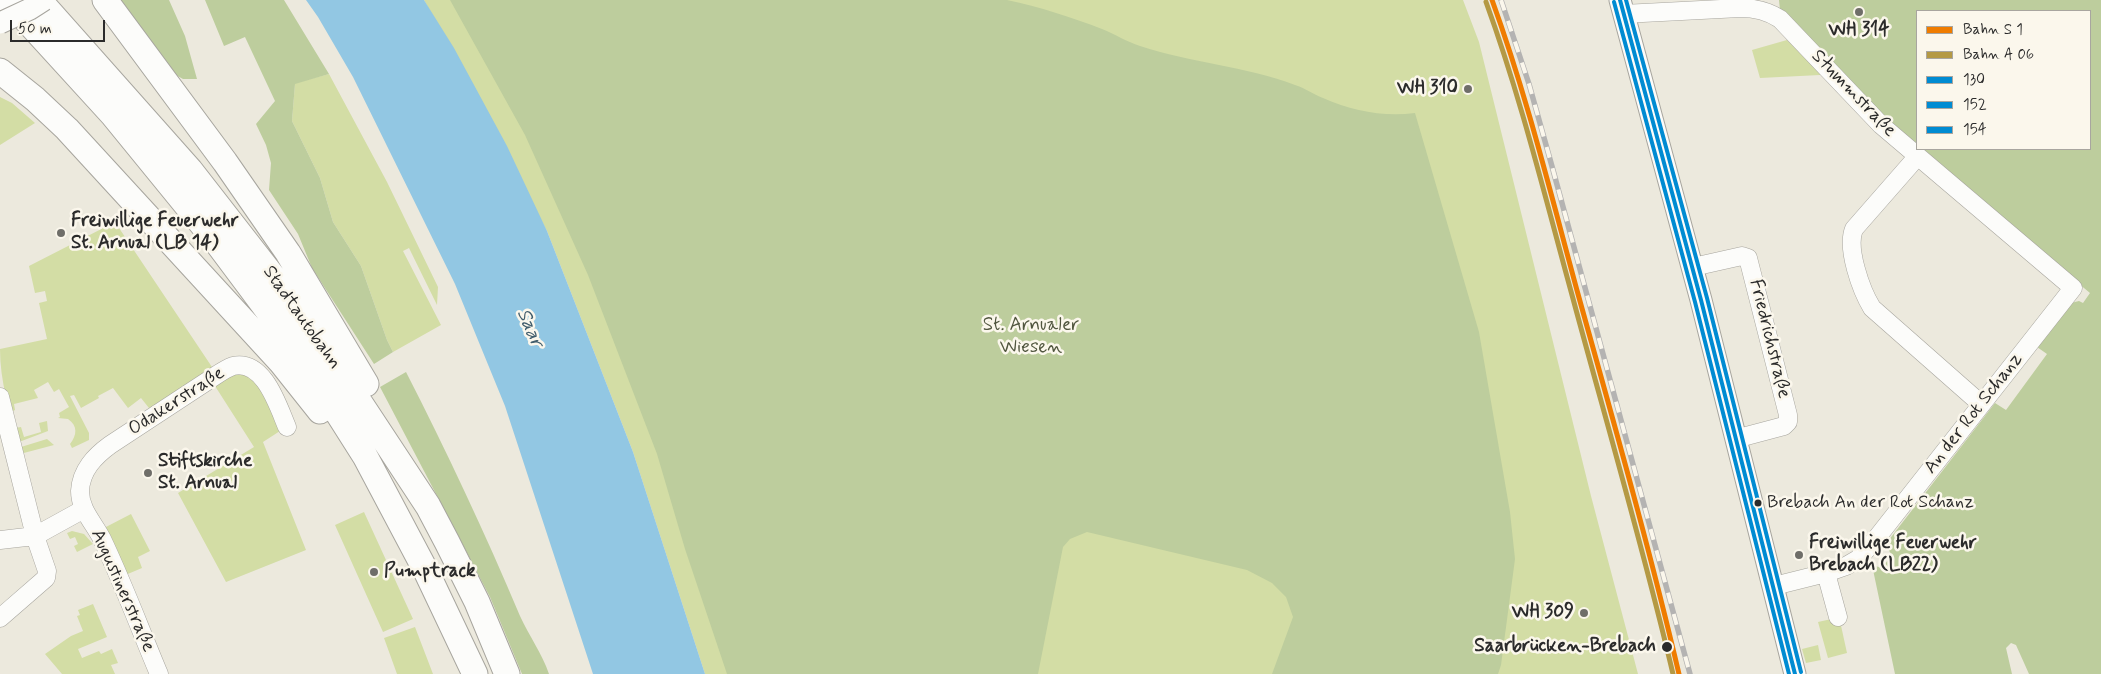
<!DOCTYPE html>
<meta charset="utf-8">
<style>
body{margin:0}
#map{position:relative;width:2101px;height:674px;overflow:hidden;background:#ece9dd;font-family:Mynerve,sans-serif}
canvas{display:block}
.legend{position:absolute;left:1916px;top:10px;width:175px;height:140px;box-sizing:border-box;background:#fbf7ec;border:1px solid #a8a59f;margin:0;padding:6px 9px;list-style:none;font-size:15px;color:#2b2b2b}
.legend li{display:flex;align-items:center;gap:10px;height:25px}
.legend b{width:25px;border:1px solid #a8a59f}
.scale{position:absolute;left:10px;top:20px;width:95px;height:22px;box-sizing:border-box;border:2px solid #2b2b2b;border-top:0;padding-left:6px;font-size:15px;line-height:18px;white-space:nowrap;color:#2b2b2b;-webkit-text-stroke:4px #fbf7ec;paint-order:stroke}
</style>
<div id="map">
<canvas width="2101" height="674"></canvas>
<ul class="legend">
<li><b style="height:6px;background:#ef7c00"></b>Bahn S 1</li>
<li><b style="height:6px;background:#b49944"></b>Bahn A 06</li>
<li><b style="height:6px;background:#008bd2"></b>130</li>
<li><b style="height:6px;background:#008bd2"></b>152</li>
<li><b style="height:6px;background:#008bd2"></b>154</li>
</ul>
<div class="scale">50 m</div>
</div>
<script>
const g = document.querySelector('canvas').getContext('2d');
g.lineJoin = 'round';
function fill(path, color) { g.fillStyle = color; g.fill(path, 'evenodd'); }
function trace(path, color, width, dash) { g.strokeStyle = color; g.lineWidth = width; g.lineCap = dash ? 'butt' : 'round'; g.setLineDash(dash || []); g.stroke(path); }
function label(font, color, halo, rows, align = 'center') {
  g.font = font + ' Mynerve,sans-serif'; g.lineWidth = 5; g.setLineDash([]); g.textBaseline = 'middle'; g.strokeStyle = halo; g.fillStyle = color; for (const [text, x, y, turn = 0] of rows) {
    g.save(); g.translate(x, y); g.rotate((+turn || 0) * Math.PI / 180); g.textAlign = isNaN(turn) ? turn : align; if (halo) g.strokeText(text, 0, 0); g.fillText(text, 0, 0); g.restore();
  }
}
fill(new Path2D(`
 M424 0H1463L1479 42 1591 496 1638 674H705L633 452 547 231Z
 M1787 40 1820 72V75L1760 78 1752 50Z
 M329 74 387 182 438 287 437 305 409 248 403 251 441 325 393 352 387 340 361 266 333 222 320 178 292 121 295 83Z
 M0 97 12 103 35 123 0 145Z
 M115 222 214 370 154 409 152 407 149 408 141 398 128 408 113 388 98 396 99 398 81 408 74 395 70 396 89 433V440L72 448 70 444C77 435 78 426 68 419L58 418 60 417 59 413 69 407 59 389 54 392 48 382 34 390 38 398 14 404 15 410 11 412 15 428 21 427 24 437 41 432 39 423 47 421 48 431 19 442C9 411 0 381 0 349L47 339 39 303 47 301 45 291 35 293 29 266Z
 M244 374C264 384 271 411 280 431L263 442 306 550 226 582 178 493 254 447 215 386 233 375Z
 M47 439 54 445 20 454 21 447Z
 M364 512 413 619 383 632 335 525Z
 M131 514 150 551 138 557 142 568 123 576 104 528Z
 M72 531 84 534 93 544 77 552 74 546 78 544 75 537 70 539 67 533Z
 M93 604 107 637 78 649 82 658 99 651 101 654 112 649 118 663 111 665 115 674H62L45 654 71 636 83 631 77 616 80 615 78 610Z
 M1836 618 1840 621 1847 653 1828 658 1818 622Z
 M415 627 433 674H397L384 638Z
 M1818 645 1821 660 1806 663 1802 649Z`), '#d3dda5');
fill(new Path2D(`
 M121 0H169L185 36 197 79H183L174 74Z
 M205 0H284L329 74 295 84 292 121 320 178 333 222 361 266 387 340 393 352 374 364 312 268 298 234 269 190 271 163 266 145 256 124 275 101 245 37 224 46Z
 M450 0H1007C1040 7 1071 17 1102 29 1115 34 1127 42 1140 46 1191 63 1245 66 1295 85 1305 88 1313 94 1323 98 1353 111 1383 117 1415 113L1479 332 1510 512 1515 559 1501 665 1498 674H1272L1293 617 1286 597 1272 583 1247 570 1087 532 1070 539 1063 547 1038 674H727L685 549 657 454 588 275 525 135Z
 M1779 0H2101V674H2029L2016 645 2011 643 2006 648 2012 674H1895L1872 565 1882 568 1892 555 1885 545 1995 403 2006 410 2047 354 2037 347 2071 303 2079 301 2083 303 2090 293 1920 152 1885 120 1780 10ZM1917 11H2090V149H1917Z
 M406 372C447 452 485 533 520 616 529 636 542 653 549 674H522L490 597 380 387Z`), '#bdcd9d');
fill(new Path2D(`
 M306 0H424L454 48 507 146 547 231 633 452 705 674H593L505 406 455 284 353 77 318 17Z`), '#92c7e3');
const minor = new Path2D(`
 M1623 14 1740 8C1754 8 1768 11 1780 19L1881 125 2073 288 1875 540 1858 559 1846 566 1826 573 1774 586
 M1917 157 1854 229C1846 248 1861 290 1872 308L1981 404
 M1693 267 1742 256 1748 258 1788 415V422L1784 426 1735 439
 M0 397 35 536 47 571 46 578 0 618
 M0 540 35 536 84 509
 M1826 573 1838 617
 M159 674C140 629 123 583 102 539 94 523 80 510 80 491 81 470 95 456 110 445L215 376C221 372 227 368 233 366 264 359 278 406 287 427`);
const major = new Path2D(`
 M1620 0 1701 300 1795 674`);
const highway = new Path2D(`
 M8 0 113 115 215 240 301 355 365 456 427 573 475 674
 M39 0 190 170 285 292 343 377 428 506 447 542 477 602 507 674
 M105 0 225 162 288 253 366 384
 M0 71 35 99 67 129 281 362 320 411`);
trace(minor, '#a7a59e', 19);
trace(major, '#a7a59e', 23);
trace(highway, '#a7a59e', 27);
trace(minor, '#fcfcfa', 18);
trace(major, '#fcfcfa', 21);
trace(highway, '#fcfcfa', 25);
const rail = new Path2D(`
 M1501 0 1529 84 1553 170 1690 674`);
trace(rail, '#b4b3b2', 5.5);
trace(rail, '#fbf7ec', 4, [11]);
const majorBridge = new Path2D(`
 M0 23 30 9 44 0`);
trace(majorBridge, '#a7a59e', 23, []);
trace(majorBridge, '#fcfcfa', 21);
trace(new Path2D(`
 M1620 0 1701 300 1795 674`), '#008bd2', 4);
trace(new Path2D(`
 M1614 2 1695 302 1789 674`), '#008bd2', 4);
trace(new Path2D(`
 M1626 0 1707 298 1801 672`), '#008bd2', 4);
trace(new Path2D(`
 M1492 0C1527 96 1551 195 1578 294 1613 420 1649 546 1679 674`), '#ef7c00', 5);
trace(new Path2D(`
 M1486 2C1521 98 1545 197 1572 295 1606 421 1643 547 1673 674`), '#b49944', 5);
for (const [x, y, r, color] of [
 [1859,12,5,"#6f6e69"],
 [1468,89,5,"#6f6e69"],
 [61,233,5,"#6f6e69"],
 [148,473,5,"#6f6e69"],
 [1758,503,4.5,"#2b2b2b"],
 [1799,555,5,"#6f6e69"],
 [374,572,5,"#6f6e69"],
 [1584,613,5,"#6f6e69"],
 [1667,647,6,"#2b2b2b"]
]) { const dot = new Path2D(); dot.arc(x, y, r, 0, 2 * Math.PI); g.fillStyle = color; g.fill(dot); trace(dot, '#fbf7ec', 2); }
label('18px', '#2b2b2b', '#fbf7ec', [
 ["Brebach An der Rot Schanz",1767,503]
], 'left');
label('bold 19px', '#2b2b2b', '#fbf7ec', [
 ["WH 314",1859,31,"center"],
 ["WH 310",1458,89,"right"],
 ["Freiwillige Feuerwehr",71,222],
 ["St. Arnual (LB 14)",71,244],
 ["Stiftskirche",158,462],
 ["St. Arnual",158,484],
 ["Freiwillige Feuerwehr",1809,544],
 ["Brebach (LB22)",1809,566],
 ["Pumptrack",384,572],
 ["WH 309",1574,613,"right"]
], 'left');
label('19px', '#2b2b2b', '#fbf7ec', [
 ["Stummstraße",1853,94,46],
 ["Stadtautobahn",301,318,55],
 ["Friedrichstraße",1769,339,76],
 ["Odakerstraße",177,402,-33],
 ["An der Rot Schanz",1974,414,-52],
 ["Augustinerstraße",122,591,66]
]);
label('19px', '#50553e', '#fbf7ec', [
 ["St. Arnualer",1031,326],
 ["Wiesen",1031,348]
]);
label('bold 19px', '#2b2b2b', '#fbf7ec', [
 ["Saarbrücken-Brebach",1656,647]
], 'right');
label('italic 20px', '#415d6c', '#fbf7ec', [
 ["Saar",529,328,66]
]);
</script>
